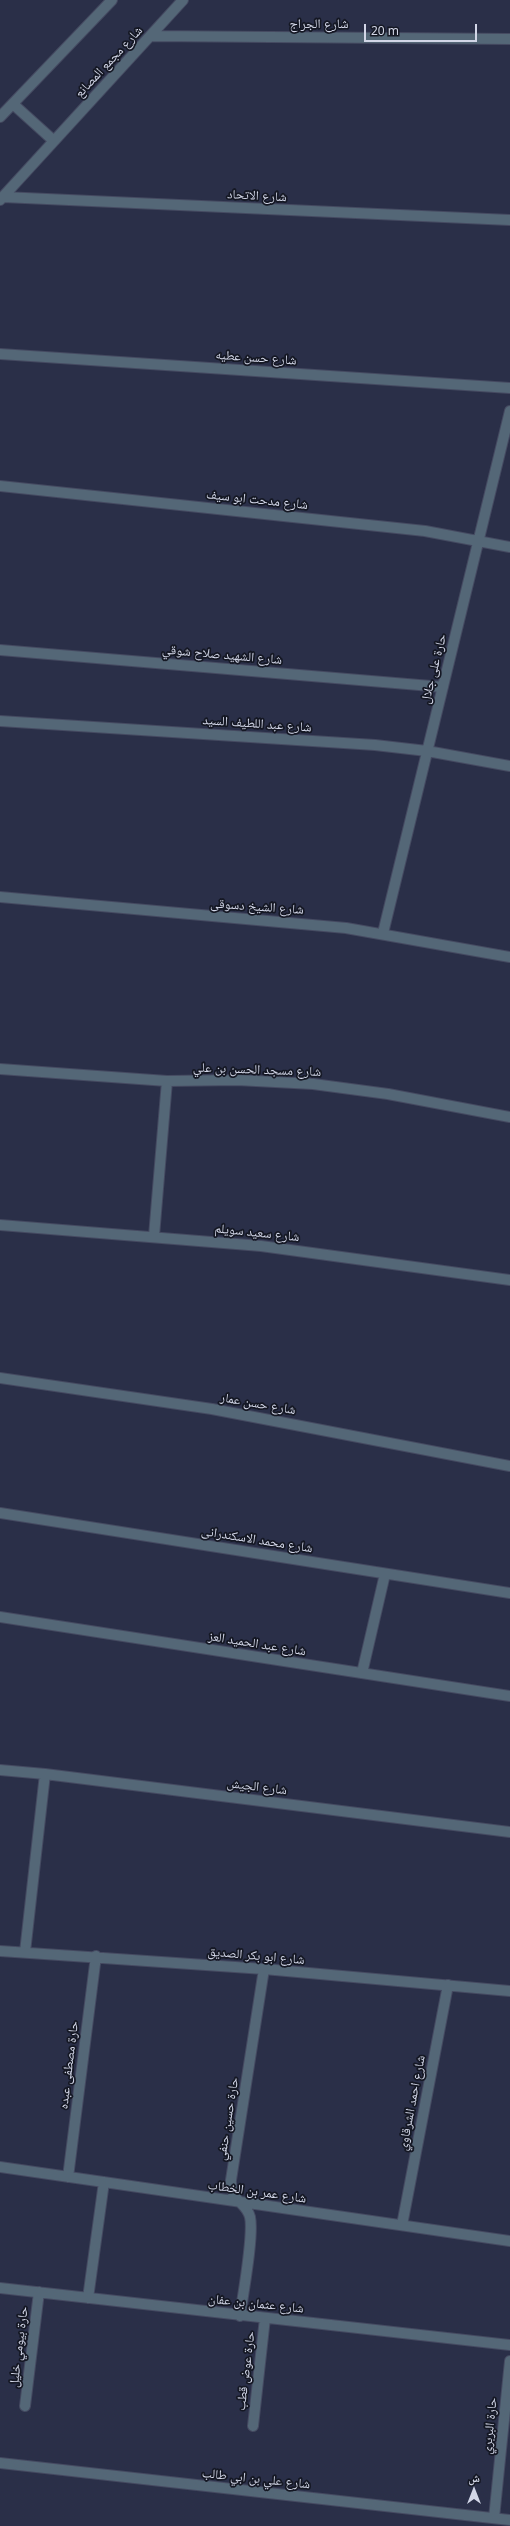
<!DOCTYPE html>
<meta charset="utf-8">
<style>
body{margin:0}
#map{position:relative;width:510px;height:2526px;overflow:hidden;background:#2a2f48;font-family:"Noto Sans","Noto Naskh Arabic",sans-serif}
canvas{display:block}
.north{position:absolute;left:454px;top:2470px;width:40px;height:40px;-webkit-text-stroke:3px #151824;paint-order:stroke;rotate:0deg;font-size:11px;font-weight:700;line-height:16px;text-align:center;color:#d2d6e7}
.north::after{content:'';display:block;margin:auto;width:14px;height:18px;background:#d2d6e7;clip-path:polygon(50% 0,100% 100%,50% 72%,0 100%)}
.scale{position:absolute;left:364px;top:24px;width:113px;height:18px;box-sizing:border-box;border:2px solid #d2d6e7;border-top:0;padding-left:5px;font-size:12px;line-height:14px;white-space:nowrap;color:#d2d6e7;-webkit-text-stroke:3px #151824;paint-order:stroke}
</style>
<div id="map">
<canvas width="510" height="2526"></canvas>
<div class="north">ش</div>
<div class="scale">20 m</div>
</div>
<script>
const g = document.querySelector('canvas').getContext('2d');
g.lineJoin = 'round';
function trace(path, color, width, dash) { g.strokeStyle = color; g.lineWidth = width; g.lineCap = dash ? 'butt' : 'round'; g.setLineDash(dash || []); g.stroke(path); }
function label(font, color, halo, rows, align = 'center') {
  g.font = font + ' "Noto Sans","Noto Naskh Arabic",sans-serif'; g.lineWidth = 3.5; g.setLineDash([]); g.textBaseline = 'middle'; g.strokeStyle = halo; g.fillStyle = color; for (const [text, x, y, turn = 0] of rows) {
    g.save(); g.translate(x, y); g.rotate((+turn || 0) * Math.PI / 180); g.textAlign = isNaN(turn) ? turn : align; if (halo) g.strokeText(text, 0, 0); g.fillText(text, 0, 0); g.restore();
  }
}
const minor = new Path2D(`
 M151 36 510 39
 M13 104 54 141
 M0 117 112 0
 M3 197 510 220
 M0 200 183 0
 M0 354 510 388
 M0 486 425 531 510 547
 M0 650 443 687
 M0 721 375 745 427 751 510 766
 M0 897 346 928 510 957
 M383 933 510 411
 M0 1069 167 1081 237 1080 313 1084 388 1094 510 1117
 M0 1225 261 1246 510 1280
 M154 1236 167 1081
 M0 1378 212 1409 510 1466
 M0 1513 510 1593
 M0 1617 510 1696
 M362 1673 385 1574
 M0 1770 45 1774 510 1832
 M0 1951 264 1969 510 1991
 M25 1952 45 1774
 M0 2167 510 2241
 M68 2177 96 1956
 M402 2225 448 1985
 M0 2288 510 2345
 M88 2298 104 2182
 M240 2316C243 2294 254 2235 250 2217 246 2201 230 2202 231 2180L264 1969
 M25 2406 39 2292
 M253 2426 265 2318
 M0 2463 510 2520
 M494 2518 510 2361`);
trace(minor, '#454a61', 12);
trace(minor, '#546777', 10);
label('13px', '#d2d6e7', '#151824', [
 ["شارع الجراج",319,24],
 ["شارع مجمع المصانع",109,62,-47],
 ["شارع الاتحاد",257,196,3],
 ["شارع حسن عطيه",256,358,4],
 ["شارع مدحت ابو سيف",257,500,6],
 ["شارع الشهيد صلاح شوقي",222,655,5],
 ["حارة على جلال",434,669,-76],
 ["شارع عبد اللطيف السيد",257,724,4],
 ["شارع الشيخ دسوقى",257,907,4],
 ["شارع مسجد الحسن بن علي",257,1070,2],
 ["شارع سعيد سويلم",257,1233,6],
 ["شارع حسن عمار",258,1404,10],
 ["شارع محمد الاسكندرانى",257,1540,9],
 ["شارع عبد الحميد العز",257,1644,9],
 ["شارع الجيش",257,1787,7],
 ["شارع ابو بكر الصديق",256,1956,5],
 ["حارة مصطفى عبده",69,2065,-83],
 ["شارع احمد الشرقاوي",412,2103,-79],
 ["حارة حسين حنفي",228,2119,-81],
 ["شارع عمر بن الخطاب",257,2192,8],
 ["شارع عثمان بن عفان",256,2304,6],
 ["حارة بيومي خليل",19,2347,-83],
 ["حارة عوض قطب",246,2371,-83],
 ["حارة البربري",490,2426,-84],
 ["شارع علي بن ابي طالب",256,2479,6]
]);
</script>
